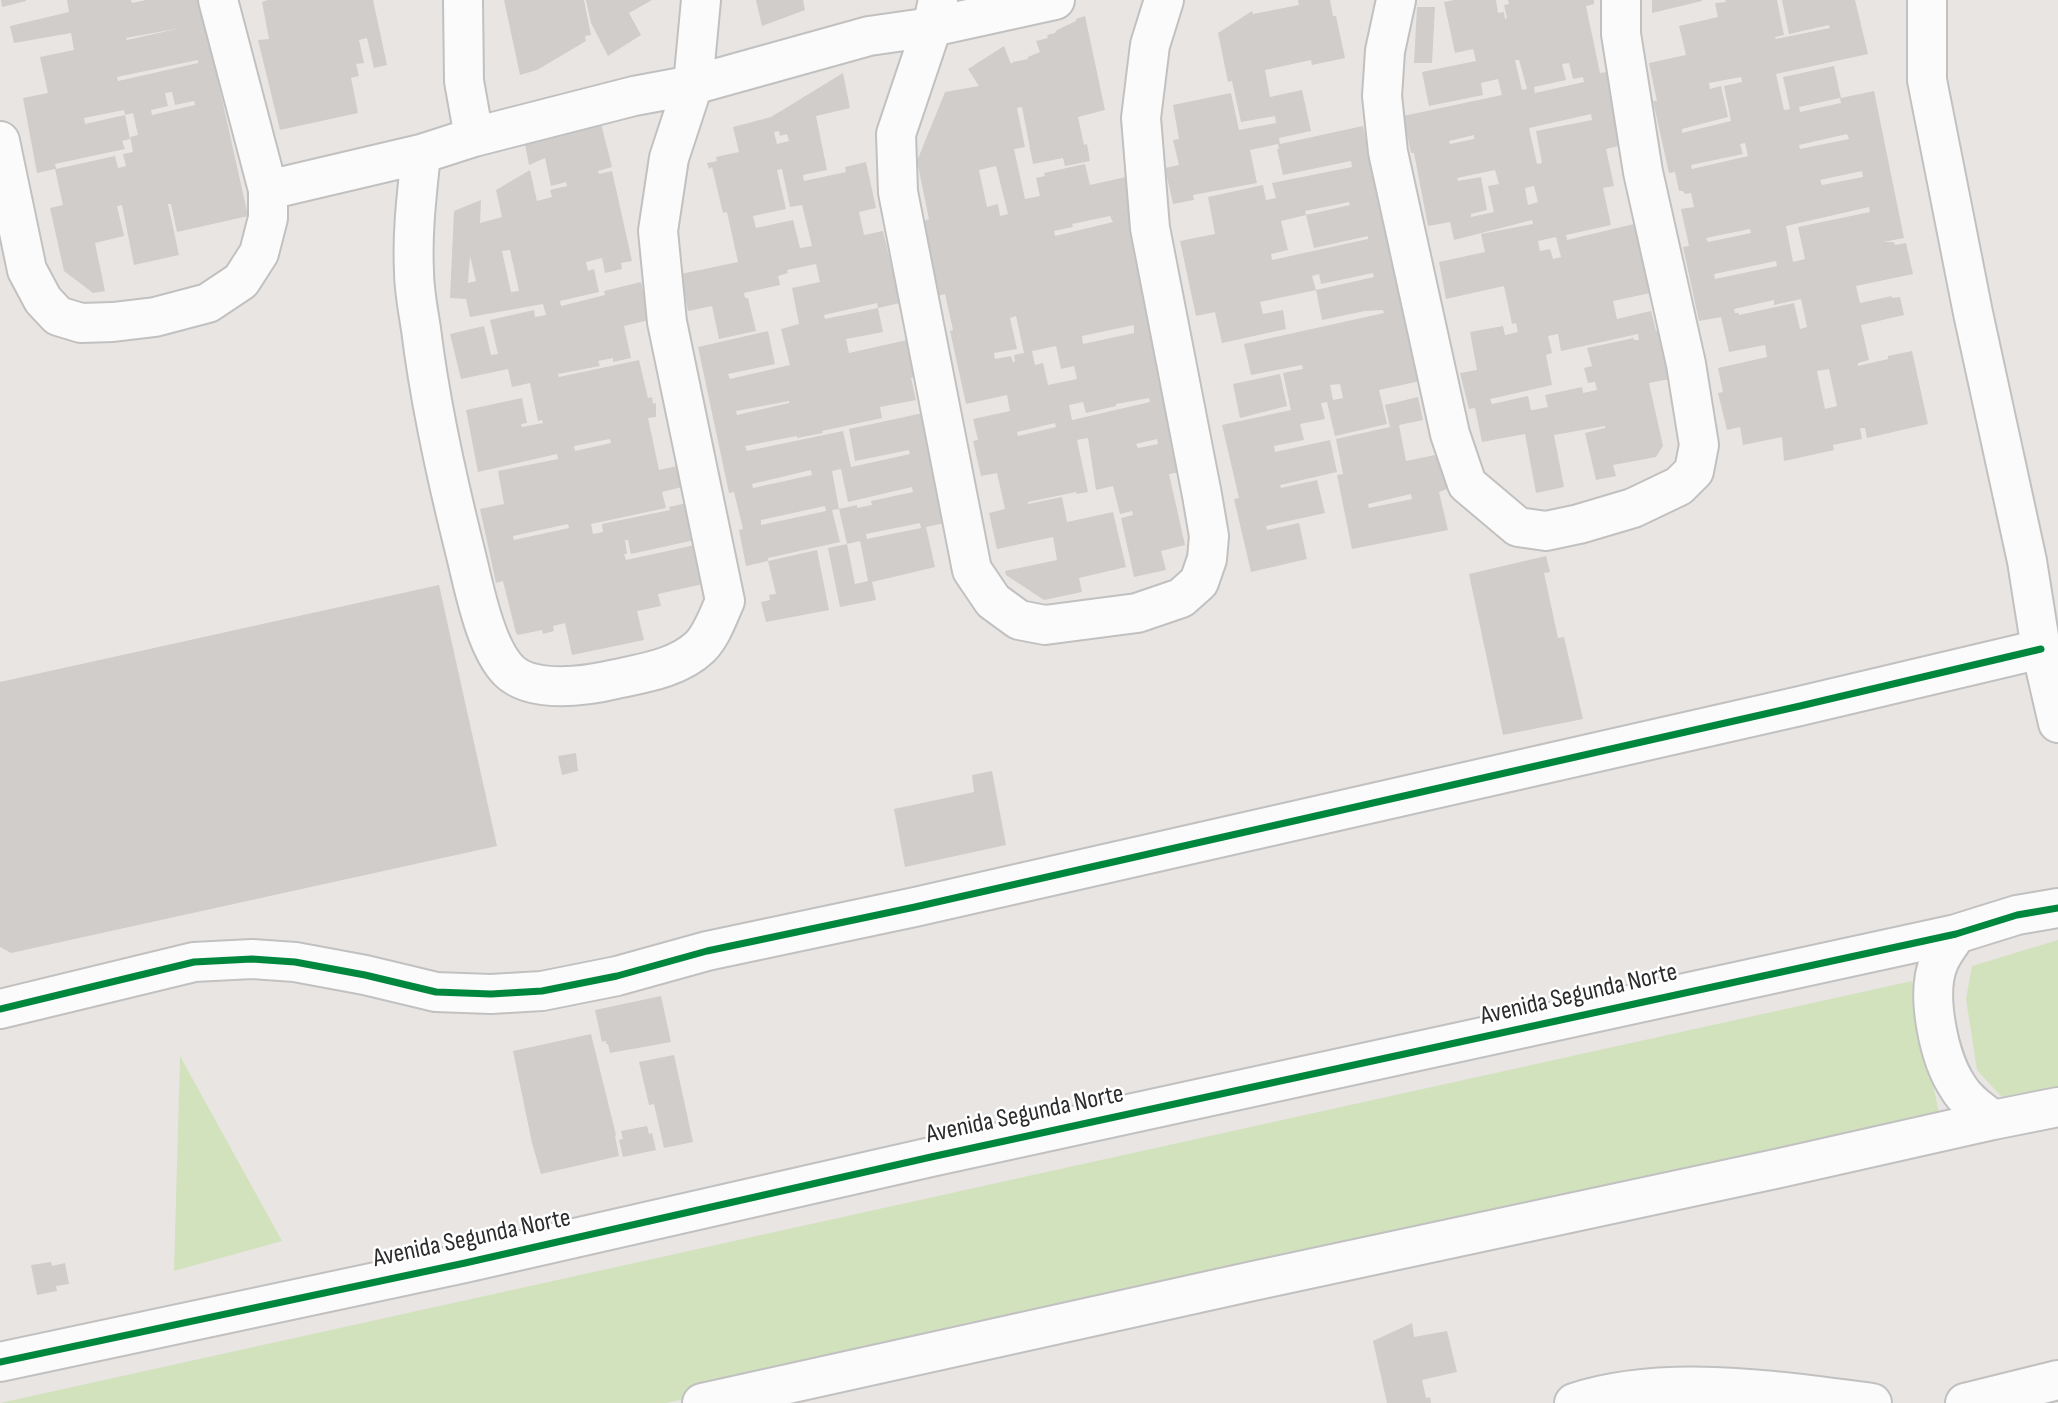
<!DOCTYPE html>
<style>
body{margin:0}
canvas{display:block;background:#e9e5e2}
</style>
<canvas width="2058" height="1403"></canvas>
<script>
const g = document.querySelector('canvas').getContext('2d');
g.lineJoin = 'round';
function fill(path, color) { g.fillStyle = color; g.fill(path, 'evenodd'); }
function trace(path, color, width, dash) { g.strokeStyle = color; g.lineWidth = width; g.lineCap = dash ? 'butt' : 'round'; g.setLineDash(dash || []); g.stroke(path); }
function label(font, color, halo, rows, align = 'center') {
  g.font = font + ' "Sofia Sans Condensed",sans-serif'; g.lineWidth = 5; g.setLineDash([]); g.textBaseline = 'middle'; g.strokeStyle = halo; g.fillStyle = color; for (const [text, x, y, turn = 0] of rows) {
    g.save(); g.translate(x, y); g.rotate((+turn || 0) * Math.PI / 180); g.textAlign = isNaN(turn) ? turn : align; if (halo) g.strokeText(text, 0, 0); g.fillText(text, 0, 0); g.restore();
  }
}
fill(new Path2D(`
 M2058 940V1093L2009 1105 1977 1070 1966 999 1972 966Z
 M1912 981 1941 1123 666 1403H0Z
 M180 1056 282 1241 174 1271Z`), '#d2e2bd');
fill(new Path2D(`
 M1 0H26V1L2 7Z
 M67 0H131L132 3 146 0H200L248 216 177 232 171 204H168L179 255 134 265 122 205 117 206 124 236 95 243 105 291 93 293 64 271 50 208 63 205 55 169 37 173 23 98 48 93 40 57 74 50 71 33 14 43 10 26 69 12ZM181 28 127 40 126 38ZM198 60V63L118 81 117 77ZM172 92 175 105 194 101 195 105 152 115 151 110 168 106 165 93ZM124 110 125 115 133 113 138 135 130 137 133 152 123 154 126 166 118 168 115 156 56 169 55 164 125 149 122 141 130 139 125 115 85 124 84 118Z
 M268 0H373L387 65 374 68 367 38 359 40 364 63 356 64 359 76 351 78 358 113 280 130 258 40 269 39 262 2Z
 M504 0H584L591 35 585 36 586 41 537 70 520 75Z
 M586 0H652L629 13 641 35 608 56 591 23Z
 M756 0H803L805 10 762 26Z
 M1298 0H1330L1333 16H1336L1345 58 1312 65 1311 60 1265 70 1270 97 1302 90 1311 131 1279 138 1280 144 1363 126 1420 381 1379 390 1387 424 1335 436 1327 402 1321 403 1325 419 1300 424 1304 440 1274 446 1275 452 1330 440 1337 472 1280 485 1281 488 1317 480 1325 513 1266 526 1267 530 1299 523 1307 559 1251 572 1234 499 1239 498 1222 425 1291 410 1283 373 1303 369 1302 365 1251 375 1244 344 1384 313 1383 310 1365 311 1322 320 1316 290 1374 277 1373 273 1321 284 1319 274 1312 276 1316 290 1260 302 1263 314 1283 310 1286 329 1222 343 1215 312 1196 316 1180 241 1215 234 1208 197 1263 185 1266 200 1276 198 1272 183 1352 167 1351 161 1283 175 1277 149H1279L1278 144 1250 150 1257 183 1193 195 1194 200 1173 204 1165 168 1179 165 1173 140 1179 139 1173 105 1231 93 1239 130 1276 123 1275 116 1241 122 1232 81 1228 82 1218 33 1252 11 1253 14 1299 5ZM1349 202 1350 205 1306 215 1314 248 1368 236V239L1272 260 1271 254 1288 250 1281 221 1306 215 1305 211ZM1340 384 1343 398 1333 400 1330 385Z
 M1454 0H1496L1498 13 1504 12 1505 19 1507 18 1504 5 1509 4 1508 0H1594V4L1586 6 1600 73 1606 72 1619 146 1606 149 1614 186 1603 188 1611 225 1566 235 1567 240 1638 223 1655 292 1613 301 1617 319 1651 311 1656 331 1658 330 1670 379 1649 383 1663 446 1656 457 1613 465 1616 476 1596 480 1585 433 1605 428V426L1554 435 1564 487 1536 493 1525 434 1482 442 1475 408 1469 409 1460 373 1477 370 1470 332 1503 326 1505 335 1518 332 1516 323 1512 324 1504 286 1446 299 1439 262 1485 252 1481 234 1533 224 1532 220 1454 240 1450 222 1428 226 1414 153H1411L1403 116 1502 95 1498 79 1481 83 1483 95 1429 106 1422 72 1476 61 1473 49 1455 53 1444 2ZM1515 60H1519L1527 89 1522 90ZM1569 63 1573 79 1583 77 1584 82 1535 93 1534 87 1566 80 1562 64ZM1591 114 1592 120 1536 131 1542 163 1537 164 1529 128ZM1474 135V139L1450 144 1449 141ZM1495 170 1499 184 1488 186 1494 212 1471 217V214L1487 210 1481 177 1458 181 1457 178ZM1534 186 1538 202 1528 205 1525 188ZM1556 237 1561 257 1553 259 1550 249 1540 251 1538 241ZM1558 334 1561 351 1638 334 1639 340H1634V338L1587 348 1592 366 1584 368 1588 383 1595 382 1597 390 1583 393 1582 387 1545 395 1548 407 1533 410H1531L1528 396 1492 404 1490 399 1552 385 1546 355 1552 353 1548 336Z
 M1652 0H1702V1L1652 13Z
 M1725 0H1777L1784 35 1775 37 1776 39 1830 28 1829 25 1789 34 1782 0H1855L1868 54 1776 74 1784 110 1790 109 1783 77 1834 66 1841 98 1874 91 1904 238 1883 242H1894L1895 245 1906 243 1913 274 1856 286 1860 303 1892 296V298L1900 297 1904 315 1861 325 1869 360 1858 363V366L1888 359V356L1912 351 1928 424 1867 438 1865 428H1860L1862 439 1833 445 1834 450 1784 461 1782 437 1743 445 1740 427 1727 430 1718 393 1723 392 1718 368 1767 357 1765 345 1729 352 1721 317 1699 321 1683 247 1689 246 1681 209 1694 207 1691 193 1685 194 1683 191H1679L1675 172 1669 173 1653 101H1657L1649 63 1686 55 1679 26 1718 17 1715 3 1726 2ZM1741 77 1742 82 1724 86 1731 121 1682 133V129L1728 117 1721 86 1710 89 1709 83ZM1840 98 1841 103 1800 112 1799 107ZM1847 134 1849 139 1800 149 1799 145ZM1745 143 1748 156 1692 169 1691 165 1743 154 1740 144ZM1862 171 1863 177 1822 185 1820 180ZM1869 207 1870 212 1798 227 1805 259 1793 262 1786 226ZM1750 229 1751 233 1708 242 1706 238ZM1776 261 1777 266 1715 279 1714 274ZM1801 299 1807 327 1800 329 1794 303 1739 315V313H1735L1734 309 1774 300V305ZM1829 369 1837 406 1825 409 1817 371Z
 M1417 7H1435L1432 63H1414Z
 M1085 16 1105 110 1078 117 1084 145 1087 144 1090 161 1065 166 1063 158 1033 164 1022 107 1017 108 1025 147 1014 149 1025 199 1040 196 1036 178 1045 176 1044 173 1062 169 1085 164 1090 185 1126 177 1135 214 1181 472 1169 474 1185 545 1161 551 1166 570 1134 577 1121 518 1133 515 1132 511 1120 514 1113 486 1096 490 1088 438 1077 440 1088 492 1077 494 1076 492 1028 502V504L1062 497 1067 522 1113 512 1126 567 1079 578 1082 592 1044 600 1006 575 1005 571 1057 560 1053 537 997 549 989 513 1005 509 997 473 981 476 973 441 978 440 973 419 1010 411 1007 395 966 404 950 331 953 330 945 294 938 296 930 258 932 257 924 221 929 219 917 161 945 92 979 86 968 69 1004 46 1011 64 1013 62 1028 59V57L1040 52 1036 41 1048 38 1047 35 1055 33 1057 30 1076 21V19ZM996 166 1008 214 1000 216 998 204 987 207 979 170ZM1110 216 1113 222 1055 236 1054 231 1073 227 1072 224ZM1016 316 1024 353 1014 355 1015 362H1013L1011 356 995 359 994 353 1017 349 1010 318ZM1134 325V333L1083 344 1082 336ZM1056 346 1061 369 1074 366 1077 379 1048 385 1043 363 1035 365 1032 351ZM1149 398 1150 402 1072 420 1069 405 1083 402 1086 413 1116 406V404ZM1055 423 1056 427 1018 436 1017 432ZM1157 439 1158 444 1138 448 1136 444Z
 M843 73 850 108 816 116 827 170 803 175 804 181 846 172 845 167 866 162 876 208 859 212 864 235 883 231 900 303 878 308 883 332 846 339 849 353 907 340 915 377 911 378 916 400 880 407 882 418 822 431 823 433 797 438V436L745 446 747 451 843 431 851 467 910 454 909 450 855 461 849 429 923 413 945 523 926 527 935 567 872 582 876 600 840 607 828 548 847 544 855 584 868 581 860 541 847 544 839 509 857 505V508L872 505 871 501 913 492 912 487 848 502 841 469 832 471 839 509 832 510 840 542 768 558V561L746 566 739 530 743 529 734 492 729 493 698 347 768 331 775 364 728 374 730 379 790 365 781 329 799 324 792 288 820 282 816 264 787 270 788 273 778 276 780 285 744 293 745 298H748L756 331 719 339 712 306 688 311 681 274 738 262 727 212 723 213 712 167 709 169 707 163 717 161 716 157 739 152 733 127 771 117ZM779 131 780 136 787 134 789 141 777 144 774 132ZM782 169 790 207 802 205 812 246 800 248 793 220 756 228 753 216 786 209 777 170ZM877 303 878 308 825 319 824 315ZM789 401V403L737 415 736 411ZM811 470 812 475 753 488 752 484ZM825 506 826 511 761 525V520ZM920 523 921 528 867 539 866 534Z
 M597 108 612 167 598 171 599 174 612 171 632 261 621 263 622 269 605 273 602 258 586 262 588 271 594 269 599 292 560 301 561 306 605 295 604 291 641 282 649 320 624 326 631 358 613 362V358L598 361 600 366 558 374 559 377 639 360 648 398 652 397 653 404 656 403V417L648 418 659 470 677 466 682 487 662 492 666 508 591 524 593 534 603 532 602 524 670 510 669 507 691 502 699 539 631 554 628 540H625L627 554H624L626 560 695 545 703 584 658 594 661 606 637 611 644 640 572 655 565 623 553 626 554 631 543 634 542 630 518 635 516 633 503 581 496 583 480 509 504 504 498 471 558 459 557 454 478 472 466 410 522 398 527 423 521 424 522 427 543 423 542 420 538 421 530 383 512 387 508 369 461 379 450 334 484 326 491 355 498 354 490 320 534 310 535 317 546 315 543 304 470 317 466 299 450 298 454 211 481 200 480 223 502 217 496 190 530 170 537 201 552 197 550 190 567 186 566 182 551 186 545 158 529 165 525 144ZM510 250 519 291 511 292 502 251ZM470 256 476 281 468 283ZM610 439 611 443 575 451 574 446ZM568 524 569 528 514 540 513 536Z
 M1280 374 1287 406 1240 418 1233 384Z
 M1418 397 1423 420 1399 425 1406 461 1440 454 1447 489 1439 492 1448 530 1352 549 1337 475 1343 474 1336 439 1390 427 1385 405ZM1411 494 1412 499 1369 508 1368 504Z
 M817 550 829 610 766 622 761 602 770 600 769 595 776 594 768 561Z
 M1546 556 1550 572 1544 573 1558 638 1564 637 1583 719 1503 735 1469 574Z
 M439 585 497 846 11 953 0 947V682Z
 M576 753 578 771 562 775 558 756Z
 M992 771 1006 845 905 867 894 809 974 792 972 775Z
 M661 996 671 1042 610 1053 608 1044H606V1041L602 1042 595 1010Z
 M591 1034 616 1135 615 1136 619 1156 541 1174 532 1143 513 1051Z
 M674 1055 693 1142 664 1148 654 1104 649 1105 639 1062Z
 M647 1126 649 1134 652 1133 656 1150 623 1157 619 1140 623 1139 621 1131Z
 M51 1262 52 1266 65 1263 69 1284 56 1286 57 1291 37 1295 31 1265Z
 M1412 1323 1414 1337 1447 1331 1457 1372 1422 1380 1426 1398 1430 1397 1431 1403H1387L1373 1341Z`), '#d0cdcb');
const street = new Path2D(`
 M463 0 464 81 474 137 421 154C417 193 412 232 414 271 414 290 418 310 421 329 430 403 446 475 464 547 473 582 484 646 509 671 533 694 587 686 616 679 644 673 678 668 700 647 712 635 718 616 725 601L667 322 658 231 669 158 693 85 701 0
 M938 0 932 27 896 134 898 192 972 570 993 601 1019 620 1045 625 1137 613 1181 598 1199 582 1207 559 1209 536 1202 495 1150 228 1141 118 1150 45 1164 0
 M1396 0 1385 51 1382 96 1388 152 1450 434 1467 484 1518 527 1546 531 1579 524 1633 508 1679 486 1694 471 1699 445 1686 364 1643 172 1621 34V0
 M1927 0V80L1973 313 2027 561 2041 649 2058 723
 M474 137 634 96 693 85 869 36 932 27 1055 0
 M0 141 27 270 43 300 58 316 81 323 113 322 155 317 208 303 241 281 259 253 268 218V190L218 0
 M268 190 421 154
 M0 1009 194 962 252 959 295 962 365 975 436 992 491 994 542 991 617 976 707 951 915 907 1800 706 2041 649
 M1574 1403C1663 1373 1781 1391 1872 1403
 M1965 1403 2058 1380`);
const secondary = new Path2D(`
 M1956 934C1951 943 1943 952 1939 962 1925 994 1939 1059 1958 1087 1966 1101 1980 1110 1993 1120
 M0 1362 465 1263 931 1157 1956 934 2017 915 2058 908
 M702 1403 1253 1281 1780 1168 1993 1120 2058 1107`);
trace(street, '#c1c1c1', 42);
trace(secondary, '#c1c1c1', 42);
trace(street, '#fcfbfb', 38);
trace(secondary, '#fcfbfb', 38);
trace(new Path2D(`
 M0 1009 194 962 252 959 295 962 365 975 436 992 491 994 542 991 617 976 707 951 915 907 1800 706 2041 649
 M0 1362 465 1263 931 1157 1956 934 2017 915 2058 908`), '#00873e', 7);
label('26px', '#2c2c2c', '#fff', [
 ["Avenida Segunda Norte",1579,995,-13],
 ["Avenida Segunda Norte",1025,1115,-12],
 ["Avenida Segunda Norte",472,1239,-12]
]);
</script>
